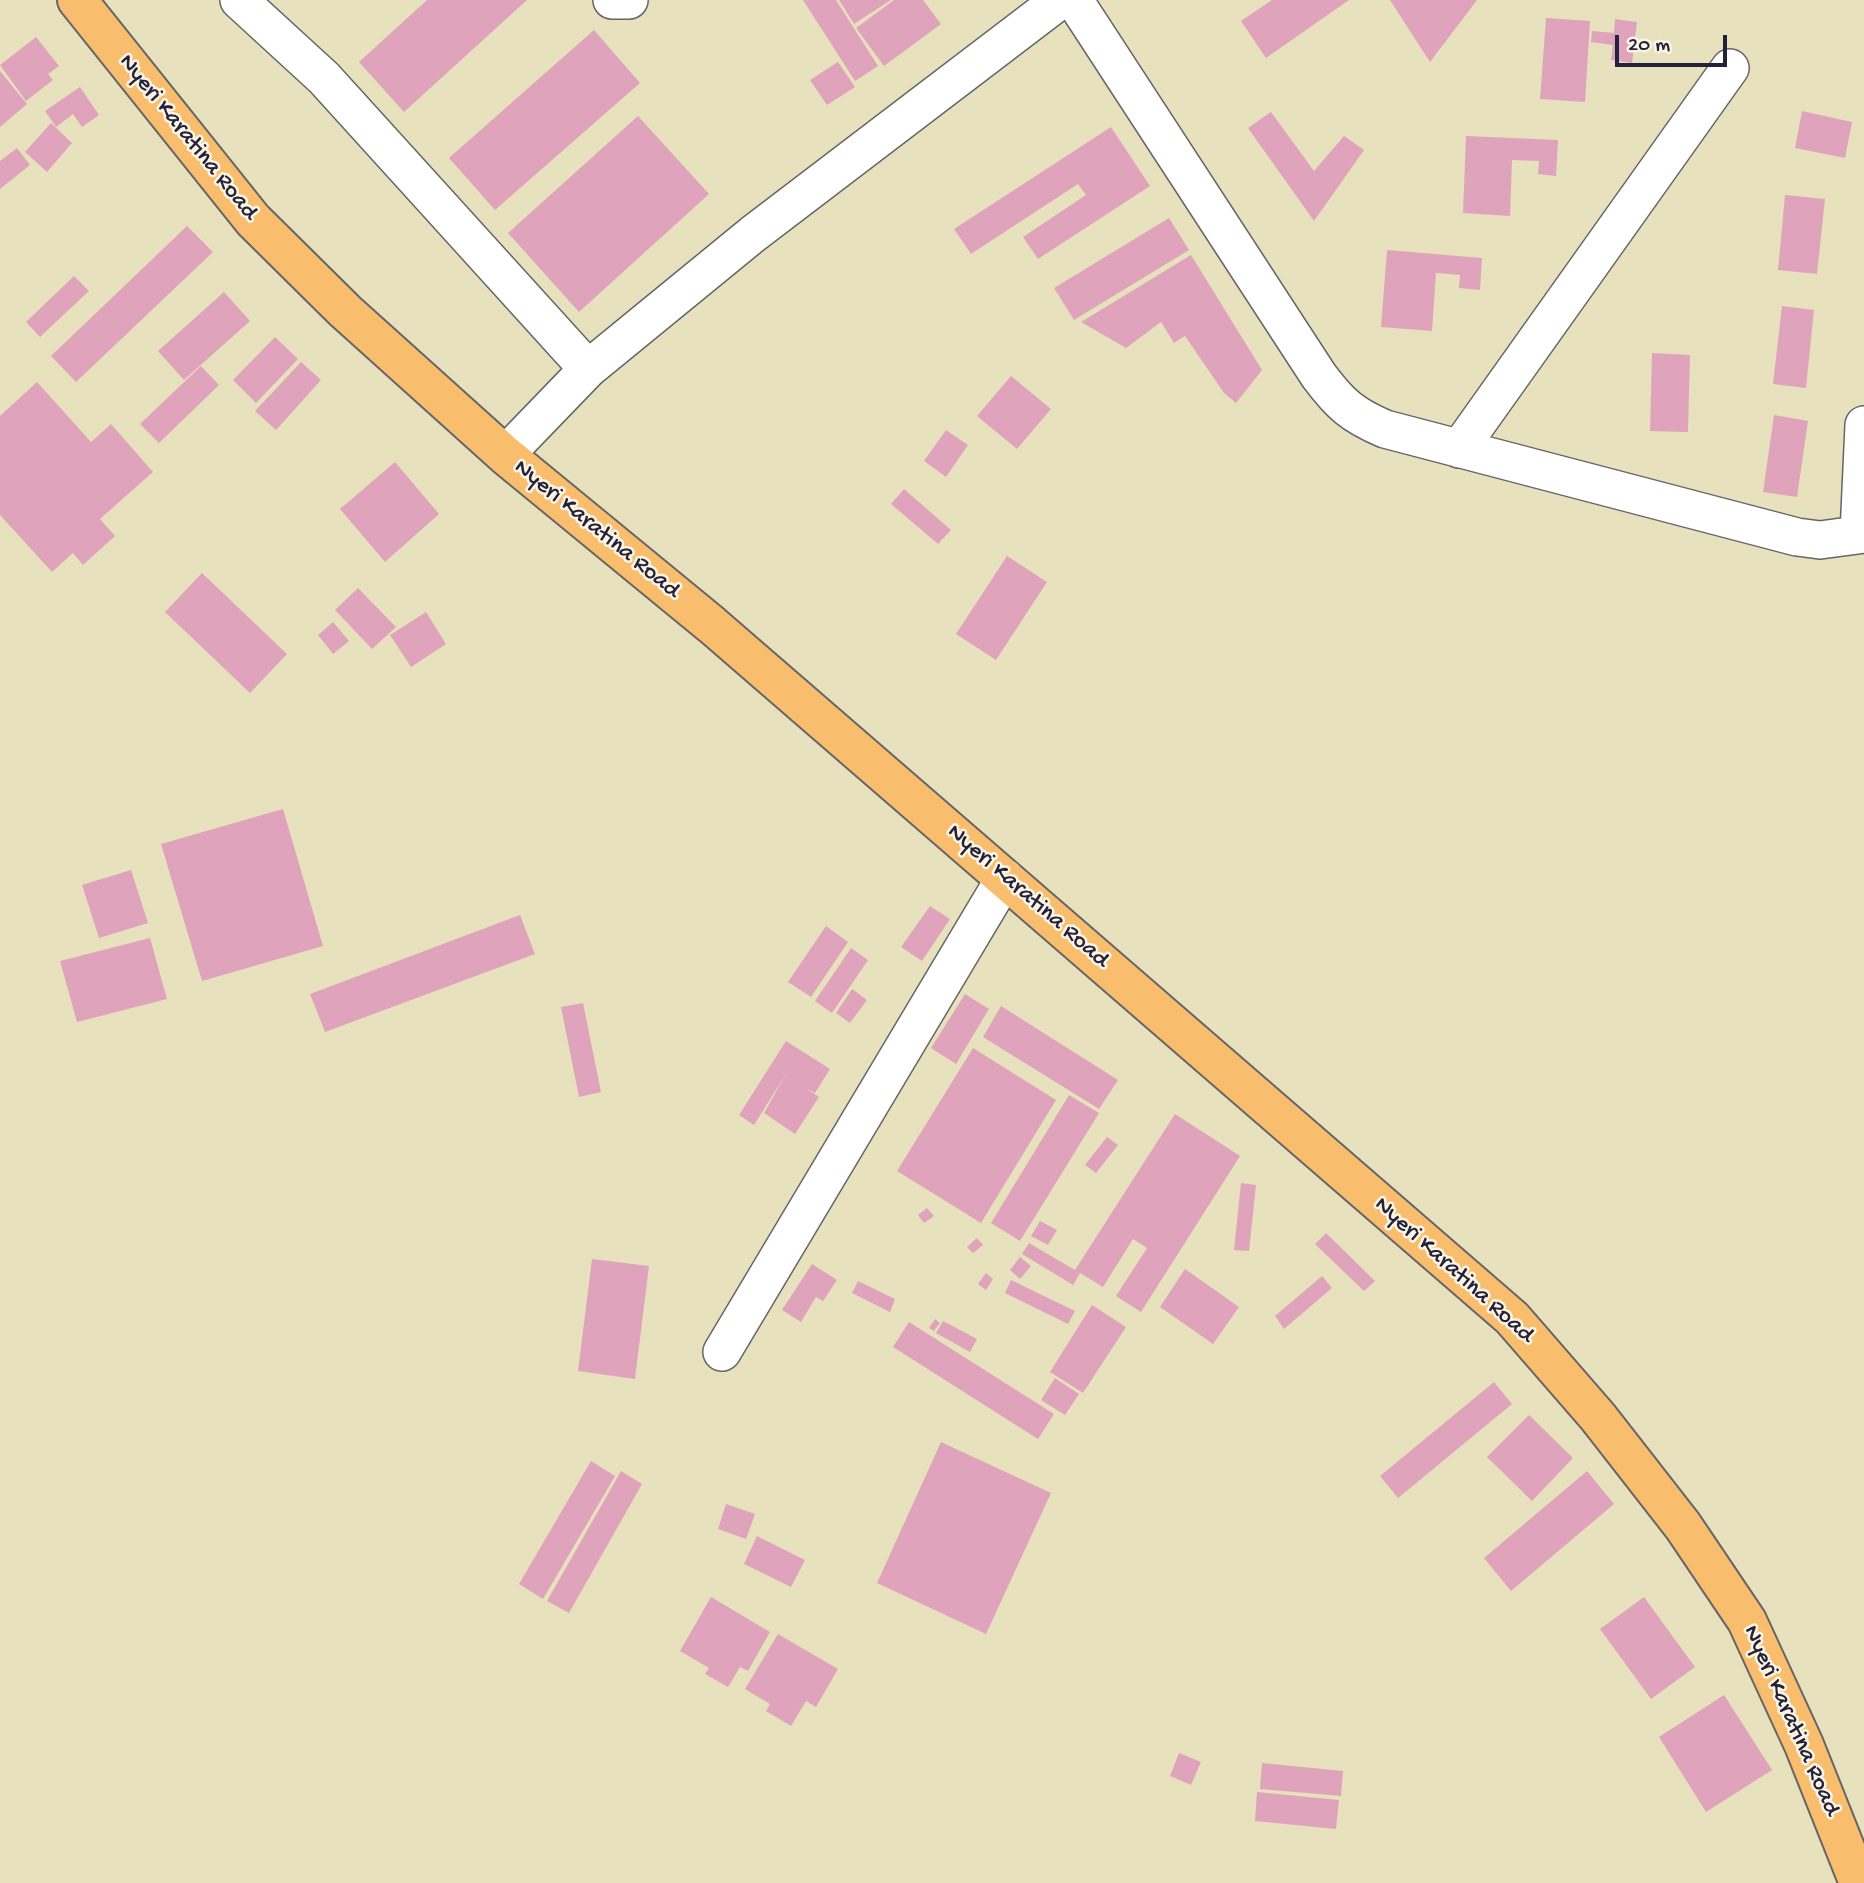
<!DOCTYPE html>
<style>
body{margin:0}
#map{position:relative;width:1864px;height:1883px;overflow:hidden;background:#e8e1bd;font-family:"Gochi Hand",sans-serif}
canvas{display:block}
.scale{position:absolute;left:1615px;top:35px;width:112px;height:32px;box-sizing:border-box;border:4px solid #22223b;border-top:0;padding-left:9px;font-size:21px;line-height:24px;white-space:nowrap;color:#22223b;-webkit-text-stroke:5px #fcf5e5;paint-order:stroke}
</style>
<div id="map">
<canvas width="1864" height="1883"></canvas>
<div class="scale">20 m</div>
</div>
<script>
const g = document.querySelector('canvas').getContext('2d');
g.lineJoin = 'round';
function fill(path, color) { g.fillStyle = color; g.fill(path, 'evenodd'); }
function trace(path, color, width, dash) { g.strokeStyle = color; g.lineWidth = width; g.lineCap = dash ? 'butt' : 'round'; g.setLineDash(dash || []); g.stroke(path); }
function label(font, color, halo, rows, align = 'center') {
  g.font = font + ' "Gochi Hand",sans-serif'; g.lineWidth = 5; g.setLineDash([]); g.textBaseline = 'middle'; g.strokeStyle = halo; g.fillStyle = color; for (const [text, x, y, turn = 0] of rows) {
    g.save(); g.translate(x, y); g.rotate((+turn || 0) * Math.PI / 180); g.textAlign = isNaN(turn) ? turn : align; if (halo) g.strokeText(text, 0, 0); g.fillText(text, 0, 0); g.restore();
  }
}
fill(new Path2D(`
 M427 0H527L404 112 359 62Z
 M803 0H836L878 66 855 81Z
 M839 0H891L854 24Z
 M894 0H923L941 24 884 66 856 28Z
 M1272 0H1349L1266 58 1241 21Z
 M1390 0H1477L1430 62Z
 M1546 18 1590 21 1585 102 1540 99Z
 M1615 19 1637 22 1632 63 1611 60 1613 45 1591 42 1592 31 1614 33Z
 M594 30 640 83 495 210 449 158Z
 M36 37 59 66 48 74 53 80 26 101 0 65Z
 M838 62 855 87 827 105 810 80Z
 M0 71 27 104 0 127Z
 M80 87 99 115 82 127 73 114 56 127 45 111Z
 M1802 111 1852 122 1845 158 1795 148Z
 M1271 112 1314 171 1344 136 1364 150 1314 221 1248 128Z
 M638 116 709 194 579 312 508 233Z
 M51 123 72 143 47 172 25 152Z
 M1111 127 1150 186 1038 259 1023 237 1086 195 1078 184 971 254 954 229Z
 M1466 136 1558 140 1556 176 1538 174 1539 161 1512 160 1510 216 1463 213Z
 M17 148 30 165 0 189V161Z
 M1785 195 1825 199 1817 274 1778 270Z
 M1169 218 1189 250 1074 320 1054 288Z
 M187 226 213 252 76 382 51 356Z
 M1387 250 1482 258 1480 290 1459 288 1460 275 1436 273 1432 331 1381 327Z
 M1191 255 1262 370 1236 403 1224 393 1185 336 1174 343 1161 322 1126 348 1081 322Z
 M74 276 89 291 40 337 26 322Z
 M224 292 250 321 184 380 158 351Z
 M1782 306 1814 310 1806 388 1773 384Z
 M275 337 298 359 256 403 233 380Z
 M1652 353 1690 355 1688 432 1650 431Z
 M301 362 321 380 276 430 255 411Z
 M201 366 219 385 159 443 140 424Z
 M1011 376 1051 409 1017 449 977 416Z
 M37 382 91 442 111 424 153 472 100 519 115 536 83 565 73 553 52 572 0 515V416Z
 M1774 415 1808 421 1797 497 1763 492Z
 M946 430 968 445 946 477 924 461Z
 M395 462 439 514 385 562 340 509Z
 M904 489 951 530 938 544 891 504Z
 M1007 556 1047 582 996 660 956 634Z
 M202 573 287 654 250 693 165 612Z
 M358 588 396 627 372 649 335 610Z
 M426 612 446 644 411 667 390 635Z
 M333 622 349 641 333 654 318 635Z
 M283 809 323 946 202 981 161 844Z
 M131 870 148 923 99 938 82 885Z
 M930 906 950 919 922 961 901 947Z
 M520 915 535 954 325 1032 310 994Z
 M826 926 848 942 811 997 788 982Z
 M150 938 167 999 77 1022 60 961Z
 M851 948 868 960 832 1013 815 1001Z
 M852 989 867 1000 850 1023 836 1013Z
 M965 994 989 1009 956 1064 931 1048Z
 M583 1003 601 1092 579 1097 561 1007Z
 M1001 1006 1118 1080 1099 1109 983 1037Z
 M786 1041 830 1069 815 1093 807 1089 819 1097 795 1134 764 1113 786 1074 754 1125 739 1115Z
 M973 1048 1056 1100 981 1223 897 1171Z
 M1069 1095 1099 1113 1020 1241 991 1223Z
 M1175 1114 1240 1156 1141 1312 1116 1296 1147 1248 1133 1239 1103 1287 1080 1273 1073 1285 1022 1254 1029 1243 1075 1270Z
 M1107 1137 1118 1145 1096 1173 1085 1165Z
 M1241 1183 1256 1185 1249 1251 1234 1250Z
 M927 1208 934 1216 924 1223 918 1215Z
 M1040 1221 1057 1230 1048 1245 1031 1236Z
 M1326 1233 1375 1281 1364 1291 1315 1244Z
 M977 1238 983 1245 973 1253 967 1247Z
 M1020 1257 1031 1266 1020 1279 1010 1270Z
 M592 1259 649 1266 635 1379 578 1371Z
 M812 1264 837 1280 823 1301 816 1297 801 1322 782 1310Z
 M1185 1269 1239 1307 1213 1344 1160 1307Z
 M986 1273 993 1279 986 1290 978 1284Z
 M1322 1276 1332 1288 1284 1329 1275 1316Z
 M1011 1280 1075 1311 1068 1324 1005 1293Z
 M858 1281 895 1299 890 1312 852 1293Z
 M1092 1305 1126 1327 1083 1393 1050 1372Z
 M935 1319 940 1323 934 1331 929 1328Z
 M943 1321 977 1339 970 1352 936 1333Z
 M909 1322 1054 1414 1038 1439 893 1347Z
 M1055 1378 1079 1394 1065 1415 1041 1400Z
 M1494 1382 1512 1404 1398 1498 1380 1476Z
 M1529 1415 1573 1458 1532 1501 1487 1457Z
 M941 1442 1051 1493 986 1634 877 1583Z
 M591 1461 615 1476 543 1599 519 1584Z
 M621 1471 642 1484 569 1613 547 1601Z
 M1587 1471 1614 1504 1511 1591 1484 1558Z
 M726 1504 755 1514 746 1539 718 1529Z
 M757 1536 805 1560 791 1587 744 1564Z
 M711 1597 770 1632 748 1671 740 1667 728 1687 705 1674 709 1668 680 1651Z
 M1644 1597 1695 1667 1651 1699 1600 1629Z
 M778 1634 838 1669 816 1707 806 1701 791 1726 766 1711 770 1704 745 1689Z
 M1724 1695 1772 1770 1706 1812 1659 1737Z
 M1179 1753 1201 1762 1191 1785 1170 1776Z
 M1262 1763 1343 1771 1341 1796 1260 1789Z
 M1257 1792 1339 1800 1336 1829 1255 1821Z`), '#dfa4bc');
const minor = new Path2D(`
 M239 0 324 78 588 369
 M612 0H629
 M1074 0 1319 376C1340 404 1352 415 1385 429L1797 537 1820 540 1864 534
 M1459 449 1730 68
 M505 455 588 369 753 234 1060 0
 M1859 534 1864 425
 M722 1352 1005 878`);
const highway = new Path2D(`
 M77 0 253 220 345 311 505 455 712 625 1512 1318 1598 1417 1683 1526 1747 1621 1804 1745 1859 1883`);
trace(minor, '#676568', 40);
trace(highway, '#676568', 42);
trace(minor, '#fff', 37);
trace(highway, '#f9be6d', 38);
label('24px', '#22223b', '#fcf5e5', [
 ["Nyeri Karatina Road",187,138,51],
 ["Nyeri Karatina Road",596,530,39],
 ["Nyeri Karatina Road",1027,897,41],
 ["Nyeri Karatina Road",1453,1271,42],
 ["Nyeri Karatina Road",1790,1721,66]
]);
</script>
